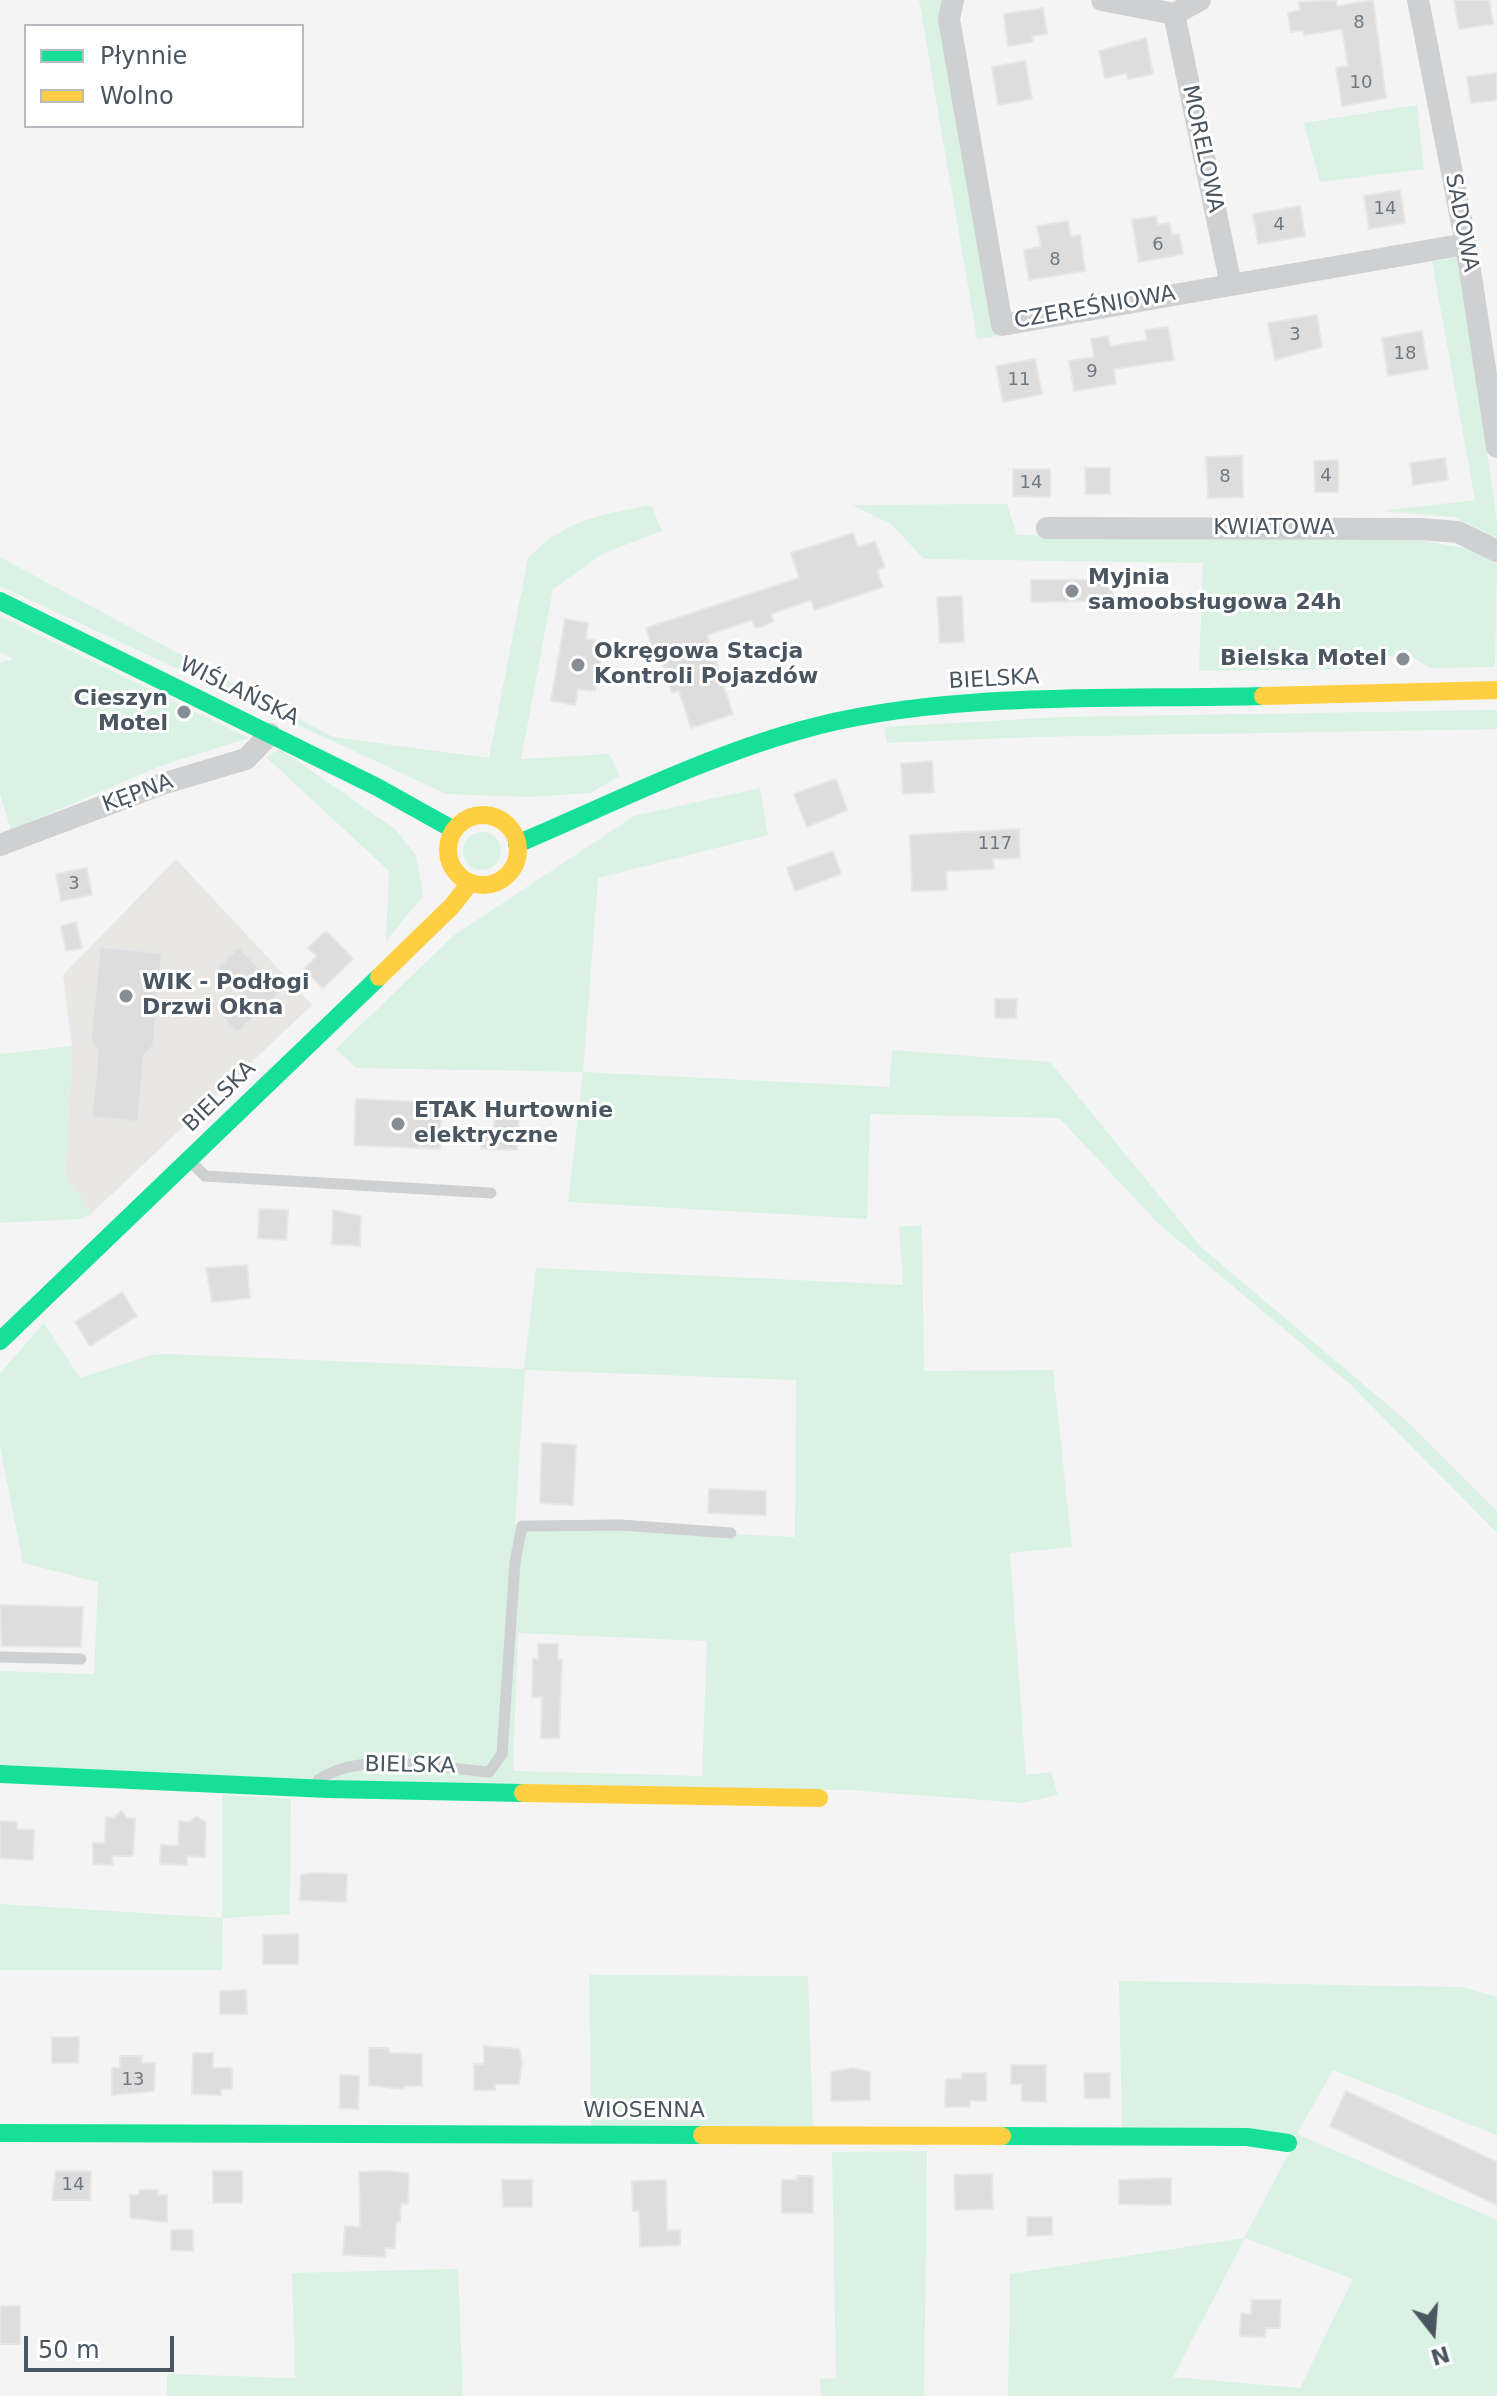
<!DOCTYPE html>
<meta charset="utf-8">
<style>
body{margin:0}
#map{position:relative;width:1497px;height:2396px;overflow:hidden;background:#f4f4f4;font-family:"DejaVu Sans",sans-serif}
canvas{display:block}
.legend{position:absolute;left:24px;top:24px;width:280px;height:104px;box-sizing:border-box;background:#fff;border:2px solid #b7bbc0;margin:0;padding:10px 14px;list-style:none;font-size:24px;color:#4a5661}
.legend li{display:flex;align-items:center;gap:16px;height:40px}
.legend b{width:40px;border:2px solid #b7bbc0}
.north{position:absolute;left:1393px;top:2292px;width:80px;height:80px;-webkit-text-stroke:6px #fff;paint-order:stroke;rotate:163deg;font-size:22px;font-weight:700;line-height:32px;text-align:center;color:#4a5661}
.north::after{content:'';display:block;margin:auto;width:28px;height:36px;background:#4a5661;clip-path:polygon(50% 0,100% 100%,50% 72%,0 100%)}
.scale{position:absolute;left:24px;top:2336px;width:150px;height:36px;box-sizing:border-box;border:4px solid #4a5661;border-top:0;padding-left:10px;font-size:24px;line-height:28px;white-space:nowrap;color:#4a5661;-webkit-text-stroke:6px #fff;paint-order:stroke}
</style>
<div id="map">
<canvas width="1497" height="2396"></canvas>
<ul class="legend">
<li><b style="height:10px;background:#16e098"></b>Płynnie</li>
<li><b style="height:10px;background:#ffcf43"></b>Wolno</li>
</ul>
<div class="north">N</div>
<div class="scale">50 m</div>
</div>
<script>
const g = document.querySelector('canvas').getContext('2d');
g.lineJoin = 'round';
function fill(path, color) { g.fillStyle = color; g.fill(path, 'evenodd'); }
function trace(path, color, width, dash) { g.strokeStyle = color; g.lineWidth = width; g.lineCap = dash ? 'butt' : 'round'; g.setLineDash(dash || []); g.stroke(path); }
function label(font, color, halo, rows, align = 'center') {
  g.font = font + ' "DejaVu Sans",sans-serif'; g.lineWidth = 6; g.setLineDash([]); g.textBaseline = 'middle'; g.strokeStyle = halo; g.fillStyle = color; for (const [text, x, y, turn = 0] of rows) {
    g.save(); g.translate(x, y); g.rotate((+turn || 0) * Math.PI / 180); g.textAlign = isNaN(turn) ? turn : align; if (halo) g.strokeText(text, 0, 0); g.fillText(text, 0, 0); g.restore();
  }
}
fill(new Path2D(`
 M176 859 312 1005 92 1213 65 1177 72 1046 63 975Z`), '#e8e7e3');
fill(new Path2D(`
 M919 0H948L941 12 998 336 977 339Z
 M1417 105 1424 169 1320 182 1304 123Z
 M1459 257 1497 521V538L1455 517 1381 511 1475 500 1432 262Z
 M1007 504 1017 535 1418 540 1475 550 1497 564 1495 667 1431 668 1410 656 1371 657 1348 669 1199 671 1203 563 924 559 891 524 852 505Z
 M651 505 662 531 604 553 553 589 521 759 609 754 620 776 590 793 529 797 446 794 0 586V557L333 737 489 758 528 558C568 518 598 516 651 505Z
 M0 616 249 738 163 765 11 830 0 794V663L13 659 0 652Z
 M1497 710V729L1032 737 887 743 884 727 1061 717Z
 M280 749 395 829 416 855 423 896 386 941 389 871 266 757Z
 M760 788 768 835 598 878 583 1072 889 1087 892 1050 1050 1062 1202 1248 1408 1422 1497 1511V1533L1350 1384 1161 1226 1059 1118 870 1114 867 1219 568 1202 583 1072 356 1068 336 1049 453 936 634 816Z
 M463 851a19 19 0 1 1 38 0a19 19 0 1 1-38 0Z
 M72 1046 65 1177 92 1213 80 1219 0 1223V1054Z
 M922 1225 924 1371 1053 1370 1072 1547 1010 1553 1026 1775 1051 1772 1058 1795 1023 1803 850 1790 492 1787 0 1765V1671L94 1674 98 1582 23 1563 0 1447V1373L44 1323 80 1378 151 1355 167 1354 524 1369 536 1268 903 1285 899 1227ZM525 1370 796 1380 795 1537 515 1524ZM518 1633 707 1641 702 1776 513 1771Z
 M222 1795 291 1799 290 1914 223 1918 222 1970H0V1904L222 1918Z
 M589 1975 808 1976 813 2130 591 2127Z
 M1119 1981 1462 1987 1497 1997V2135L1333 2070 1297 2134 1497 2220V2396H1008L1010 2274 1244 2238 1293 2146 1122 2132ZM1245 2238 1353 2279 1300 2388 1173 2377Z
 M927 2151 924 2396H821L820 2379 836 2378 832 2152Z
 M458 2269 463 2396H167V2374L295 2378 292 2273Z`), '#d9f2e3');
const building = new Path2D(`
 M1336 0 1337 6 1373 0 1386 98 1342 106 1336 68 1348 66 1342 29 1304 35 1303 30 1291 32 1288 13 1300 10 1299 2Z
 M1454 0H1489L1493 24 1459 29Z
 M1043 8 1047 34 1032 36 1033 42 1008 46 1004 14Z
 M1146 38 1153 74 1128 79 1127 73 1105 78 1099 51Z
 M1025 61 1032 99 998 105 992 67Z
 M1497 73V100L1471 103 1467 77Z
 M1400 190 1405 223 1369 229 1364 196Z
 M1300 206 1305 236 1258 244 1253 214Z
 M1156 216 1158 225 1169 223 1172 235 1179 234 1183 254 1139 262 1132 220Z
 M1068 221 1071 237 1080 235 1085 271 1029 280 1024 250 1041 247 1037 226Z
 M1317 315 1322 347 1275 360 1268 323Z
 M1168 327 1174 360 1114 369 1116 384 1074 391 1069 361 1094 357 1091 339 1108 336 1110 346 1147 340 1145 330Z
 M1422 331 1428 369 1388 376 1382 338Z
 M1035 359 1042 394 1003 402 996 366Z
 M1242 456 1243 497 1208 498 1206 457Z
 M1445 458 1448 480 1413 485 1410 463Z
 M1338 460V492H1315L1314 461Z
 M1085 468H1110V494H1086Z
 M1013 469H1050V497L1013 496Z
 M853 533 858 547 875 541 885 567 877 570 883 587 815 610 811 600 771 614 773 621 762 627H755L752 620 707 635 733 714 691 728 679 691 672 693 660 656 655 657 646 628 799 578 791 553Z
 M1031 580H1113V601L1031 602Z
 M962 596 964 642 940 643 937 597Z
 M565 619 588 623 586 639 604 642 595 691 578 689 575 705 551 701Z
 M932 761 934 792 903 794 901 764Z
 M836 779 847 810 807 827 794 794Z
 M1019 829 1020 858 993 859 994 869 946 871 947 890 912 891 910 835Z
 M833 851 841 874 795 891 787 868Z
 M87 868 92 895 61 901 56 874Z
 M76 922 82 948 66 951 61 926Z
 M326 931 353 959 323 988 304 969 317 956 308 948Z
 M100 947 162 953 153 1046 144 1055 138 1122 92 1117 98 1050 91 1040Z
 M239 947 281 991 237 1033 220 1015 242 994 217 968Z
 M995 999H1017L1016 1018H995Z
 M356 1099 442 1103 440 1149 354 1145Z
 M495 1110 519 1111 517 1150 481 1149 482 1129 494 1130Z
 M259 1209 288 1210 286 1240 258 1238Z
 M333 1210 361 1216 360 1246 332 1244Z
 M247 1265 250 1298 212 1302 206 1268Z
 M122 1292 137 1316 90 1346 75 1322Z
 M542 1443 576 1445 573 1505 540 1503Z
 M709 1489 766 1491V1515L708 1513Z
 M0 1605 83 1607 81 1647 2 1646Z
 M538 1644H558V1660H562L559 1738H541L542 1697H532L533 1659H538Z
 M121 1811 127 1818 135 1819 133 1856H112L113 1865 93 1864V1843H105L106 1817 114 1818Z
 M196 1816 206 1822 205 1857 187 1856V1865L160 1864 161 1845 178 1846 179 1821 190 1822Z
 M0 1821 17 1822V1829L34 1830 33 1860 0 1858Z
 M312 1873 347 1874 346 1902 300 1900 301 1875Z
 M298 1934V1964H263V1935Z
 M246 1990 247 2014H220V1991Z
 M52 2037H79L78 2063H52Z
 M484 2046 519 2049 522 2062 519 2084H495V2090H474V2064H484Z
 M369 2048H389V2053L422 2054V2086H406L402 2089 369 2085Z
 M193 2053H213V2068H232V2089H221V2095L192 2094Z
 M120 2056H142V2063H155L154 2091 112 2095V2068H120Z
 M1011 2065H1046V2102L1022 2101V2084H1011Z
 M853 2068 870 2072V2100L831 2101V2072Z
 M962 2073H986V2101L970 2100 969 2107H945L946 2079H962Z
 M1084 2073H1110V2098H1085Z
 M340 2075 359 2076 358 2109 340 2108Z
 M1346 2091 1497 2162V2205L1330 2126Z
 M56 2171H91L90 2200H52Z
 M213 2171H242V2203H213Z
 M387 2171 408 2173 409 2182 408 2204 401 2203 400 2222H396L395 2248H385V2257L343 2255 345 2226 360 2227 359 2172Z
 M992 2174 993 2209 955 2210 954 2175Z
 M797 2176H813V2213H782V2180H797Z
 M1171 2178V2205L1119 2204V2180Z
 M502 2180H532V2207H503Z
 M666 2180 667 2231 680 2230V2245L640 2247 639 2211H633L632 2181Z
 M139 2190H158V2195H167V2222L130 2218V2195H139Z
 M1027 2217H1052V2235L1027 2236Z
 M171 2230H193V2251L171 2250Z
 M1252 2300H1281L1280 2328H1266L1265 2337 1240 2336 1241 2313 1251 2314Z
 M0 2306H20V2344H0Z`);
fill(building, '#ddddde');
trace(building, '#e5e6e7', 2);
trace(new Path2D(`
 M190 1161 205 1176 491 1193
 M0 1657 81 1659
 M318 1780C363 1750 437 1768 489 1772L502 1754 515 1562 522 1526 621 1525 731 1533`), '#ced0d2', 11);
trace(new Path2D(`
 M953 0 949 19 1002 325 1466 244
 M1102 0 1174 14 1200 0
 M1418 0 1466 244 1497 447
 M1174 14 1231 285
 M1047 528 1421 529 1458 532 1497 551
 M0 845 162 784 246 759 270 734`), '#ced0d2', 22);
trace(new Path2D(`
 M0 601 377 787 454 830
 M517 844C609 805 702 758 798 731 940 690 1115 700 1263 696
 M0 1341 379 977
 M0 1774 328 1789 523 1793
 M0 2133 702 2135
 M1002 2136 1247 2137 1288 2143`), '#16e098', 18);
trace(new Path2D(`
 M1263 696 1497 690
 M448 850a35 35 0 1 1 70 0a35 35 0 1 1-70 0Z
 M379 977 452 906 470 883
 M523 1793 819 1798
 M702 2135 1002 2136`), '#ffcf43', 18);
for (const [x, y, r, color] of [
 [1072,591,8,"#868d94"],
 [1403,659,8,"#868d94"],
 [578,665,8,"#868d94"],
 [184,712,8,"#868d94"],
 [126,996,8,"#868d94"],
 [398,1124,8,"#868d94"]
]) { const dot = new Path2D(); dot.arc(x, y, r, 0, 2 * Math.PI); g.fillStyle = color; g.fill(dot); trace(dot, '#fff', 3); }
label('18px', '#707881', null, [
 ["8",1359,23],
 ["10",1361,83],
 ["14",1385,209],
 ["4",1279,225],
 ["6",1158,245],
 ["8",1055,260],
 ["3",1295,335],
 ["18",1405,354],
 ["9",1092,372],
 ["11",1019,380],
 ["4",1326,476],
 ["8",1225,477],
 ["14",1031,483],
 ["117",995,844],
 ["3",74,884],
 ["13",133,2080],
 ["14",73,2185]
]);
label('22px', '#4a5661', '#fff', [
 ["MORELOWA",1202,149,78],
 ["SADOWA",1461,223,79],
 ["CZEREŚNIOWA",1095,308,-10],
 ["KWIATOWA",1274,528],
 ["BIELSKA",994,680,-3],
 ["WIŚLAŃSKA",239,692,26],
 ["KĘPNA",138,794,-20],
 ["BIELSKA",220,1097,-44],
 ["BIELSKA",410,1766,1],
 ["WIOSENNA",644,2111]
]);
label('bold 22px', '#4a5661', '#fff', [
 ["Myjnia",1088,578],
 ["samoobsługowa 24h",1088,603],
 ["Okręgowa Stacja",594,652],
 ["Kontroli Pojazdów",594,677],
 ["Bielska Motel",1387,659,"right"],
 ["Cieszyn",168,699,"right"],
 ["Motel",168,724,"right"],
 ["WIK - Podłogi",142,983],
 ["Drzwi Okna",142,1008],
 ["ETAK Hurtownie",414,1111],
 ["elektryczne",414,1136]
], 'left');
</script>
